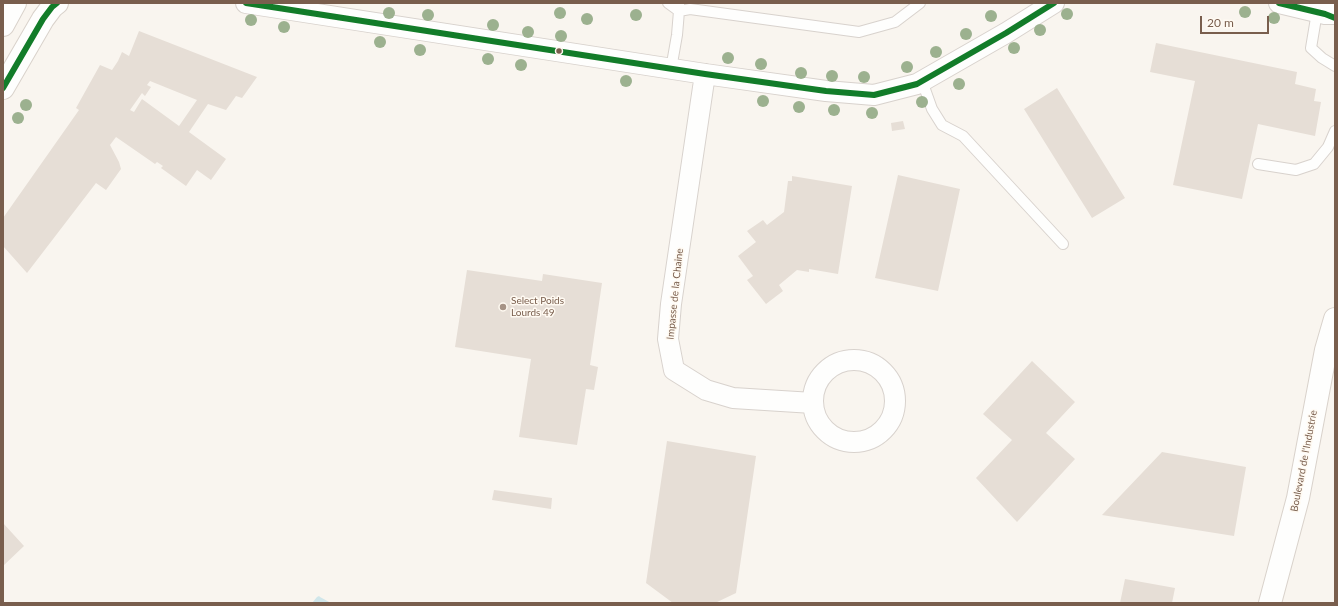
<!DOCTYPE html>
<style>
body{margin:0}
#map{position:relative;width:1338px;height:606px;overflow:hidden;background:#f9f5ef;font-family:Lato,sans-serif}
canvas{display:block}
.frame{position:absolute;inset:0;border:4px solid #795e4d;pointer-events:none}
.scale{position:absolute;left:1200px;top:16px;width:69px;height:18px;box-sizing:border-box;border:2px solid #795e4d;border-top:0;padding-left:5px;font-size:12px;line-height:14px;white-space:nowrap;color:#795e4d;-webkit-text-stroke:3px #fffaf2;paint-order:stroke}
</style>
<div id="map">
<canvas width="1338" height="606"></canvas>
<div class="frame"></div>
<div class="scale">20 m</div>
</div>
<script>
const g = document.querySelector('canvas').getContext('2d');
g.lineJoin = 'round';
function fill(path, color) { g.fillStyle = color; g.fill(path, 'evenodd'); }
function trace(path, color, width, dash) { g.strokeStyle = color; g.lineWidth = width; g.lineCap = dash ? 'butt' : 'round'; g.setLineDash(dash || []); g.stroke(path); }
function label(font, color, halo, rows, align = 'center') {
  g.font = font + ' Lato,sans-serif'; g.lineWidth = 3; g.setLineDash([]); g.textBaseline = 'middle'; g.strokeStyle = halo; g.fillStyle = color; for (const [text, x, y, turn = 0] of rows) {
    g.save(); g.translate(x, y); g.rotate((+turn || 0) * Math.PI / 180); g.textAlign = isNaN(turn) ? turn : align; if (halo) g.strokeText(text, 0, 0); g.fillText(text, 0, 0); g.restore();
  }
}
fill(new Path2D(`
 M319 596 320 597 331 603H312L317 597Z`), '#d0e6ea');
fill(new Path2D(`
 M139 31 257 77 242 98 236 96 226 110 208 104 189 132 226 159 211 180 197 170 186 186 161 168 163 166 157 162 155 164 116 137 110 145 119 162 121 169 106 190 96 183 27 273 3 246V218L79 110 76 108 100 65 112 70 118 61 122 52 129 56ZM150 81 197 100 179 126 142 99 134 112 130 110 142 93 145 96 151 87 147 85Z
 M1156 43 1297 72 1295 84 1316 89 1314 101 1321 102 1315 136 1258 124 1242 199 1173 185 1195 81 1150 72Z
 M1057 88 1125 198 1092 218 1024 109Z
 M903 121 905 129 892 131 891 123Z
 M898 175 960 189 938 291 875 278Z
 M792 176 852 186 838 274 809 269V272L797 270 779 285 783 291 766 304 747 280 753 276 738 256 756 242 747 231 763 220 767 225 784 212 788 181H792Z
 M467 270 542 281 543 274 602 283 590 365 598 367 594 390 586 389 577 445 519 437 531 359 455 347Z
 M1032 361 1075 402 1046 433 1075 459 1017 522 976 478 1012 440 983 414Z
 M667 441 756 456 736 593 715 603H673L646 583Z
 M1162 452 1246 467 1234 536 1102 515Z
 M494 490 552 498 551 509 492 500Z
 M3 523 24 546 3 566Z
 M1125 579 1175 588 1172 603H1120Z`), '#e6ded6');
const lane = new Path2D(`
 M668 3 679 11 677 35 671 69
 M679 3V11L690 9 859 32 895 22 920 3
 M1317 12 1311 48 1322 58 1335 66
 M922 81 932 109 942 125 963 136 1063 244
 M1258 164 1296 170 1314 164 1328 147 1335 131`);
const street = new Path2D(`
 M246 3 705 74 826 91 874 95 917 84 1006 33 1054 3
 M1279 3 1325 14H1335
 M705 74 671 304 668 339 674 370 706 390 733 398 813 403
 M813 401a41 41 0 1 1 82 0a41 41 0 1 1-82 0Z`);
const secondary = new Path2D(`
 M3 25 15 3
 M3 88 43 19 52 7 57 3
 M1270 603 1298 498 1326 350 1335 319`);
trace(lane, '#d8d2cd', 12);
trace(street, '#d8d2cd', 22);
trace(secondary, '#d9d2cb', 24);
trace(lane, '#fefefd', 10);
trace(street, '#fefefd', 20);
trace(secondary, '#fefefd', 22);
trace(new Path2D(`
 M246 3 705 74 826 91 874 95 917 84 1006 33 1054 3
 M1279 3 1325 14 1335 18
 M3 88 43 19 52 7 57 3`), '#127c29', 6);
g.fillStyle = '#9cb18f';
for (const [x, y] of [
 [1245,12],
 [389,13],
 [560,13],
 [1067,14],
 [428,15],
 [636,15],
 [991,16],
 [1274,18],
 [587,19],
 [251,20],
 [493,25],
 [284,27],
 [1040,30],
 [528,32],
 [966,34],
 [561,36],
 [380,42],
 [1014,48],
 [420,50],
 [936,52],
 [728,58],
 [488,59],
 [761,64],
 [521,65],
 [907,67],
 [801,73],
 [832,76],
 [864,77],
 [626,81],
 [959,84],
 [763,101],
 [922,102],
 [26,105],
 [799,107],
 [834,110],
 [872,113],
 [18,118]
]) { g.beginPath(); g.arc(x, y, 6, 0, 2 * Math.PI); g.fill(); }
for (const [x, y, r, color] of [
 [559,51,3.5,"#795e4d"],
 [503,307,4,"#a69386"]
]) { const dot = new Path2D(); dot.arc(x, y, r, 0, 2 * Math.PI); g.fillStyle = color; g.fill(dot); trace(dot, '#fffaf2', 1.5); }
label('10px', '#795e4d', '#fffaf2', [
 ["Impasse de la Chaine",675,294,-84],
 ["Boulevard de l'Industrie",1304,461,-79]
]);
label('10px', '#795e4d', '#fffaf2', [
 ["Select Poids",511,301],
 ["Lourds 49",511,313]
], 'left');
</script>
